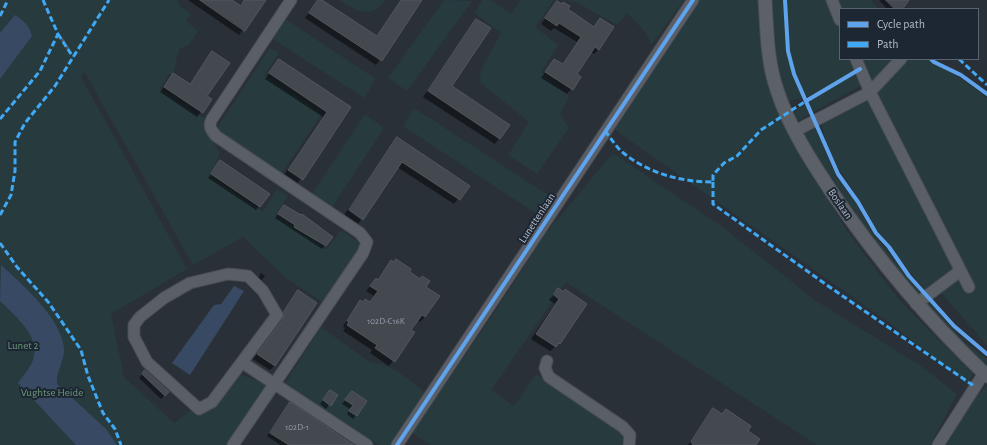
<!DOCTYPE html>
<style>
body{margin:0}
#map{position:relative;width:987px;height:445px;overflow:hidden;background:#2a3038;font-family:"Alegreya Sans",sans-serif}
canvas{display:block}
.legend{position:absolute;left:839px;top:8px;width:140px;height:52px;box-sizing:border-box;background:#1d2633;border:1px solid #59626f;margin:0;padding:5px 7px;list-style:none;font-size:12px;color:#b4bcc9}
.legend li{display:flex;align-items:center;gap:8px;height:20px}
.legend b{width:20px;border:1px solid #59626f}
</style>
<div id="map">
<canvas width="987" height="445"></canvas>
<ul class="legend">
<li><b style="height:5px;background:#60a3ed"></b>Cycle path</li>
<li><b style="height:5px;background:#3fa9f5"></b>Path</li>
</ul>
</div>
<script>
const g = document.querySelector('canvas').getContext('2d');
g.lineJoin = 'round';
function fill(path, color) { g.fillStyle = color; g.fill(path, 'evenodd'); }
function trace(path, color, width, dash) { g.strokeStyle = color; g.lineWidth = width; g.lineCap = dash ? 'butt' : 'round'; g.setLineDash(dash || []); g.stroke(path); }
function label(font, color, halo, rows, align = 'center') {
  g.font = font + ' "Alegreya Sans",sans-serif'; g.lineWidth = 4; g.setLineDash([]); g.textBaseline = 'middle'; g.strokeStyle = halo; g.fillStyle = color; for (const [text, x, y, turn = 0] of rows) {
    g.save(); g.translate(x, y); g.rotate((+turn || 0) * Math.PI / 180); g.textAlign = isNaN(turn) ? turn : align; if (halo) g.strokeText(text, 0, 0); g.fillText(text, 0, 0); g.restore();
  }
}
fill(new Path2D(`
 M0 0H177L180 6 191 14 186 21 198 31 189 45 179 49 173 74H169L160 89 211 123C207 134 214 144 220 153L210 176 263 212 277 189 288 196 276 215 327 249 341 230 362 245 323 302 287 279 243 237 193 265 84 71 81 77 187 269 111 314 124 377 174 423 239 374 266 384 229 445H0Z
 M340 0H385C372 20 356 11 340 0Z
 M444 0 472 1 407 91 388 78Z
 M482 0H491L511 14 521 0H554L535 27 558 45 541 72 569 96 560 114 569 128 537 174 508 155 529 122 481 83 480 72 501 33 475 13Z
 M569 0H684L651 45 647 34 627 13 617 25 576 2Z
 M700 0H760L798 150 847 231 877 271 903 304 973 374 967 384 887 321 615 130Z
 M772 0H829L840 29V59H852L856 70 809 96 787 102 777 60Z
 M837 0H871L878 9H840Z
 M285 19 376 79 364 98 273 39Z
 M270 48 279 53 264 75 322 113 278 179 215 131Z
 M859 59H893L875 79 869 82Z
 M908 59H935L987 98V345L940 292 960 279 966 292 973 288 877 91Z
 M857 73 862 85 797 121 795 112 807 101Z
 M869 97 954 270 925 290 872 224 864 207 838 167 827 146 821 123Z
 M414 108 556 200 543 218 403 126Z
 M365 114 384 128 330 210 311 196Z
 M815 126 836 176 856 203 871 231 921 293 917 297C877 243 836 191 803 132Z
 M613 153 724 228 816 301 918 364 957 394 930 445H817L566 282 491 390 514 406 536 374 628 437 622 445H431L412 433 497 309 546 233Z
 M929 301 966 343 987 359V369L926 303Z
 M321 327 371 363C391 362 411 382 427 394L391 445H379L284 385Z
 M987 386V445H946L974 397Z`), '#273a3e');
fill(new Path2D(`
 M15 15C24 21 29 25 32 36L0 79V33Z
 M1 265C22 284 61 318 64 348 65 360 56 371 57 384L106 429 117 445H76L18 383C23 376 30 368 33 360 42 337 14 315 0 301Z
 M234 286 244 291 190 375 172 363 214 305 221 304Z`), '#384963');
fill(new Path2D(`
 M188 0H230L240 6 244 0H264L239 35Z
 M319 0 376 37 401 0H421L376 65 305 18Z
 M879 0H908L904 6 907 9H887Z
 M557 2 593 28 600 20 599 49 594 54 591 52 576 74 580 77 567 94 541 78 554 60 562 65 577 42 554 28 551 31 541 24Z
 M476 20 451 87 509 125 495 144 423 97Z
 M212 52 206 96 210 99 197 117 160 92 173 75 189 85Z
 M279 60 350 107 297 184 284 175 323 117 265 79Z
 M397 139 468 186 454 204 397 167 358 224 344 215Z
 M220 162 268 194 256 210 208 178Z
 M284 206 331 237 322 249 275 218Z
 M391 261 425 287V317L420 322 417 320 410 330 414 333 389 366 370 353 372 350 343 331 345 328 343 326 361 301 369 303 374 296 366 291 376 279 377 280Z
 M261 273 265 276 261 281 258 278Z
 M558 290 563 293 566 290 560 343 550 351 531 339 555 304 549 300Z
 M298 291 275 365 270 370 253 359 278 325 279 319Z
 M145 371 168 392 161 399 139 378Z
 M330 391 336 395 326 409 320 404Z
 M352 392 356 415 353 419 347 414 350 409 342 404Z
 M290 404 345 445H280L267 436Z
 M713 409 747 431 754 445H688Z`), '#0007');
const building = new Path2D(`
 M200 0H232L241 6 244 0H266L245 31Z
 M318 0H322L377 36 401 0H422L382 61 309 13Z
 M886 0H909L903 9H895Z
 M557 1 562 4 563 2 570 6 568 9 594 27 600 18 614 27 599 50 595 47 577 74 581 77 573 90 545 72 554 59 563 64 581 37 559 23 557 26 545 18Z
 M476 19 491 28 452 86 510 125 500 139 428 91Z
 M212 51 230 63 207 96 212 99 203 113 164 87 173 73 190 84Z
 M279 59 351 107 303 180 288 170 327 112 269 73Z
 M397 137 470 186 460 200 402 162 363 220 349 210Z
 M220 160 270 194 260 207 211 174Z
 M284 205 301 215 302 214 333 237 326 246 294 227 295 225 278 214Z
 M396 259 411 269 410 272 420 279 422 276 430 281 426 287 440 296 425 317 422 315 411 330 415 332 395 362 375 348 377 345 347 325 349 322 347 321 360 300 363 302 365 299 370 302 378 291 370 286 376 278 378 280 391 260 394 262Z
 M558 288 564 292 565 289 587 304 560 344 559 343 556 347 536 334 559 299 554 295Z
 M298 290 317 303 275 366 257 354 283 319V313Z
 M145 370 169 392 165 396 142 374Z
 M330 390 338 395 331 406 323 400Z
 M352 391 367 401 357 416 349 411 353 405 345 400Z
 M290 402 343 438 354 445H289L270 433Z
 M713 408 722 414 726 409 751 426 748 431 760 439 756 445H693L691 442Z`);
fill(building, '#444950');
trace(building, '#52575f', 1);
const minor = new Path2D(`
 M832 0 840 20
 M856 59 870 92 969 287
 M795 131 870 92 901 59
 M228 274 248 276 263 291 277 315 212 402 199 409 147 362 134 337V325L140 317 164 298 190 283Z
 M916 304 960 271
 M547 361 545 368 549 377 623 427 630 435 629 445
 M243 363 367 445
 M233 445 363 253 367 242 360 233 216 136C211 130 208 126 212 119L291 0
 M397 445 693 0
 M938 445 984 373`);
const major = new Path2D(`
 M765 0C767 30 767 61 777 90 789 127 811 161 833 194 878 260 929 321 987 376`);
trace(minor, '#484c53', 13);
trace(major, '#484c55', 15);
trace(minor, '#5a5e66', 11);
trace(major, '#5c6168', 13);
trace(new Path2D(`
 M62 39 69 50`), '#595d64', 2.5, [4, 4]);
trace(new Path2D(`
 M0 16 8 0
 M58 34 73 57
 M959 59 987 85
 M0 119 40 71 58 34 43 0
 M605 131C610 137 615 145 621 151 647 173 680 182 713 182V175L724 163 737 156 761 130 806 101
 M713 182V204L831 288 974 386
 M0 215 11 195 15 171V142L25 123 55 86 109 0
 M0 243 17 267 49 303 81 350 88 376 103 413 115 429 121 445`), '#3fa9f5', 3, [6, 3]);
trace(new Path2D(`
 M785 0 788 51 794 74 838 174 858 202 876 233 889 247 909 276 954 326 987 354
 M931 59 934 62 961 75 987 94
 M806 101 860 69
 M397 445 693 0`), '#60a3ed', 4);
label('9px', '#989fab', null, [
 ["102D-C16K",386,321],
 ["102D-1",297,427]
]);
label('11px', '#b4bcc9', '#1d2633', [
 ["Boslaan",840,204,55],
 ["Lunettenlaan",537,218,-57]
]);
label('11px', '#6b9a76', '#1d2633', [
 ["Lunet 2",23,346],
 ["Vughtse Heide",52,393]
]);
</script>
